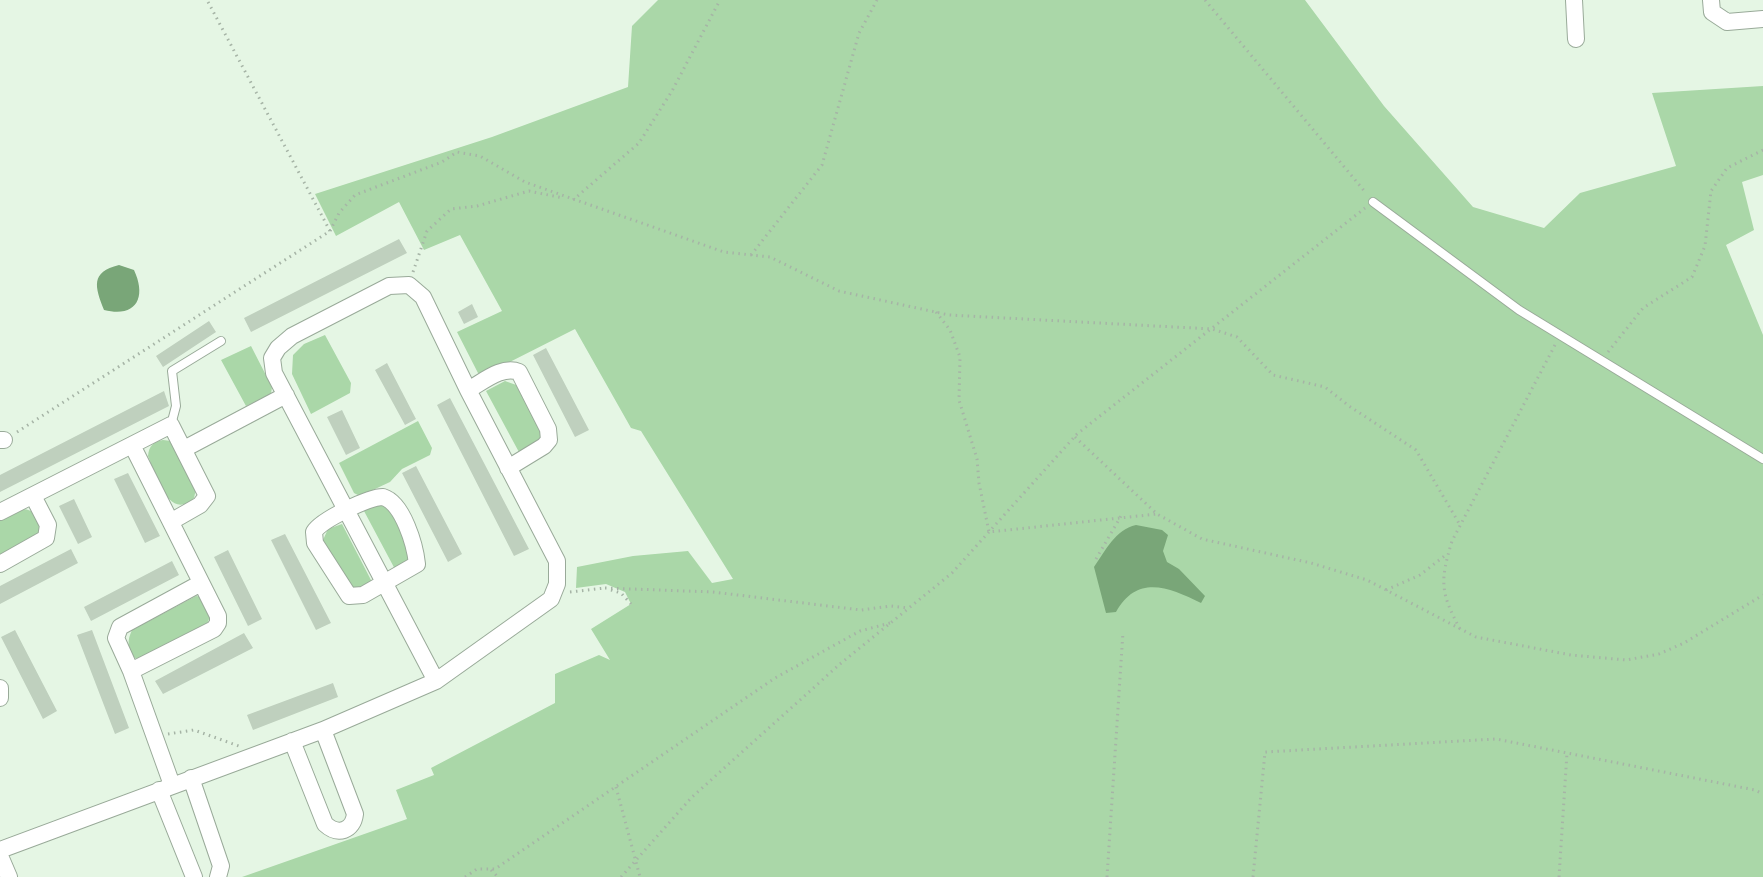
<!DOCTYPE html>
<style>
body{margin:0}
canvas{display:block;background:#e5f6e4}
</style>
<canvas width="1763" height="877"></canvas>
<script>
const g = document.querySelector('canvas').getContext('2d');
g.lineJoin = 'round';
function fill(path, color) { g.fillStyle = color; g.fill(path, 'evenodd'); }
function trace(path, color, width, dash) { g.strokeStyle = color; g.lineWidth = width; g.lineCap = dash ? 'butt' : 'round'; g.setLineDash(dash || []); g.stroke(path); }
fill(new Path2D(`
 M658 0H1305L1384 106 1473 207 1544 228 1580 193 1676 166 1652 93 1763 86V175L1742 182 1754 230 1726 245 1763 335V877H242L407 819 396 790 434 775 431 768 555 703V674L599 655 610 660 591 629 631 604 625 592 606 584 576 588 577 567 633 556 688 551 712 583 733 579 641 431 631 428 575 329 486 374 478 373 457 332 502 311 460 235 424 250 399 202 336 236 315 194 492 137 628 87 632 26Z
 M325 335 351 383 350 393 311 414 292 374 293 355 304 344Z
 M251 346 272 387 271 394 246 406 221 360Z
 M505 381 519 386 543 433V440L520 454 486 391Z
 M418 421 432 448 430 455 402 469 390 482 360 496 354 493 339 463Z
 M163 440 171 441 196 489 194 498C169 522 156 475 148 456 149 446 153 442 163 440Z
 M372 504 390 506 413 559 397 573 364 511Z
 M20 509C36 508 40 520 39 533L0 558V520Z
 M342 524 372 582 357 591 346 585 323 540 328 529Z
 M196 596 203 597 211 614 207 624 141 659 135 658C127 648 127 641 132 630Z`), '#aad7a8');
fill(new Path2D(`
 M119 265 134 270C147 298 136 318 104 310 95 287 90 272 119 265Z
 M1136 525 1162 530 1168 535 1163 551 1167 562 1179 569 1205 596 1201 603C1169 587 1137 574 1116 612L1106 613 1094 567C1106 550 1115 530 1136 525Z`), '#79a678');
fill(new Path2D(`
 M399 239 407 253 251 332 244 318Z
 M472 304 478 317 464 324 458 312Z
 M209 321 216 332 163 367 156 356Z
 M546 348 589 430 575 437 533 355Z
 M387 363 416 419 405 425 375 370Z
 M164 391 169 406 0 492V475Z
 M450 398 529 549 514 556 437 405Z
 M342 410 360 448 346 455 327 417Z
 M416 466 462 554 448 562 402 473Z
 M128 473 160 536 145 543 114 479Z
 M74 499 92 537 78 544 59 506Z
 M285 534 331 623 316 630 271 540Z
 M71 549 78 563 0 604V586Z
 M228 550 262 619 248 626 214 557Z
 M172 561 179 575 91 621 84 607Z
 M15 630 57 711 43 719 1 637Z
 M92 630 129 728 115 734 77 635Z
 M244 633 253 648 163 694 155 681Z
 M333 683 338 697 253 730 247 715Z`), '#bfd0be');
const lane = new Path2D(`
 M1373 202 1519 310 1763 459
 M171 425 176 406 172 371 221 341`);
const street = new Path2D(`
 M1574 0 1576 39
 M1711 0 1712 12 1727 22 1763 19
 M468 390C483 382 502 365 519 372L548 429 549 440 544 446 508 468
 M0 440H4
 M132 445 218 616V623L214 629 131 671 172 785
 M184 449 286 395
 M383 497C403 503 415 545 417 564L363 595 349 596 315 543 314 532C321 520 369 497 383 497Z
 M0 512 171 425 207 496 200 505 172 521
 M0 564 46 538 48 525 33 496
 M131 671 116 638 120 627 201 583
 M0 688V698
 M292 741 325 824C338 836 353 831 355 814L323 730
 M191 778 221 866 218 877
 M159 790 194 877
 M0 850 323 730 436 681 551 599 557 584V561L468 390 423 297 409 285 389 286 292 336 278 348 272 358 274 373 436 681
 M0 856 9 877`);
trace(lane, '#9a9', 10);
trace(street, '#9a9', 18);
trace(new Path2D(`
 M1205 0 1366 193
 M573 200 639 143 672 91 720 0
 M330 231 339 213 355 195 442 162 457 152 480 156 525 182 724 252 770 257 839 291 949 315 1212 329 1237 337 1273 375 1325 387 1349 406 1416 450 1460 525
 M751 255 822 165 859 33 877 0
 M413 272 427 231 451 209 477 206 529 191 563 198
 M936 312 950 330 960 357 959 400 977 459 979 483 989 532 1157 514
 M1608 352 1643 308 1692 277 1705 246 1711 191 1727 168 1763 150
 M17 432 330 231 207 0
 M1075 437 1157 514 1202 539 1311 563 1367 580 1476 637 1571 655 1626 660 1659 654 1684 643 1763 595
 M1096 559 1121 516
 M605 588 713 592 861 610 891 606 909 608
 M611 590 621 593 631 604
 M1386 590 1420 575 1447 554
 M570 592 605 588
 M1460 629C1440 592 1440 581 1452 541L1555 345
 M168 734 194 730 239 746
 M616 787 640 877
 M491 870 498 877
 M465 877 477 869H495L775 678 860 631 890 623
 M621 877 692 797 840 664 952 573 1077 434 1365 208
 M1107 877 1123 632
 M1253 877 1265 752 1496 739 1755 790 1763 794
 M1559 877 1567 753`), '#a6b4a6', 3, [1.5, 4.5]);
trace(lane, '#fff', 8);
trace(street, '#fff', 16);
</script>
